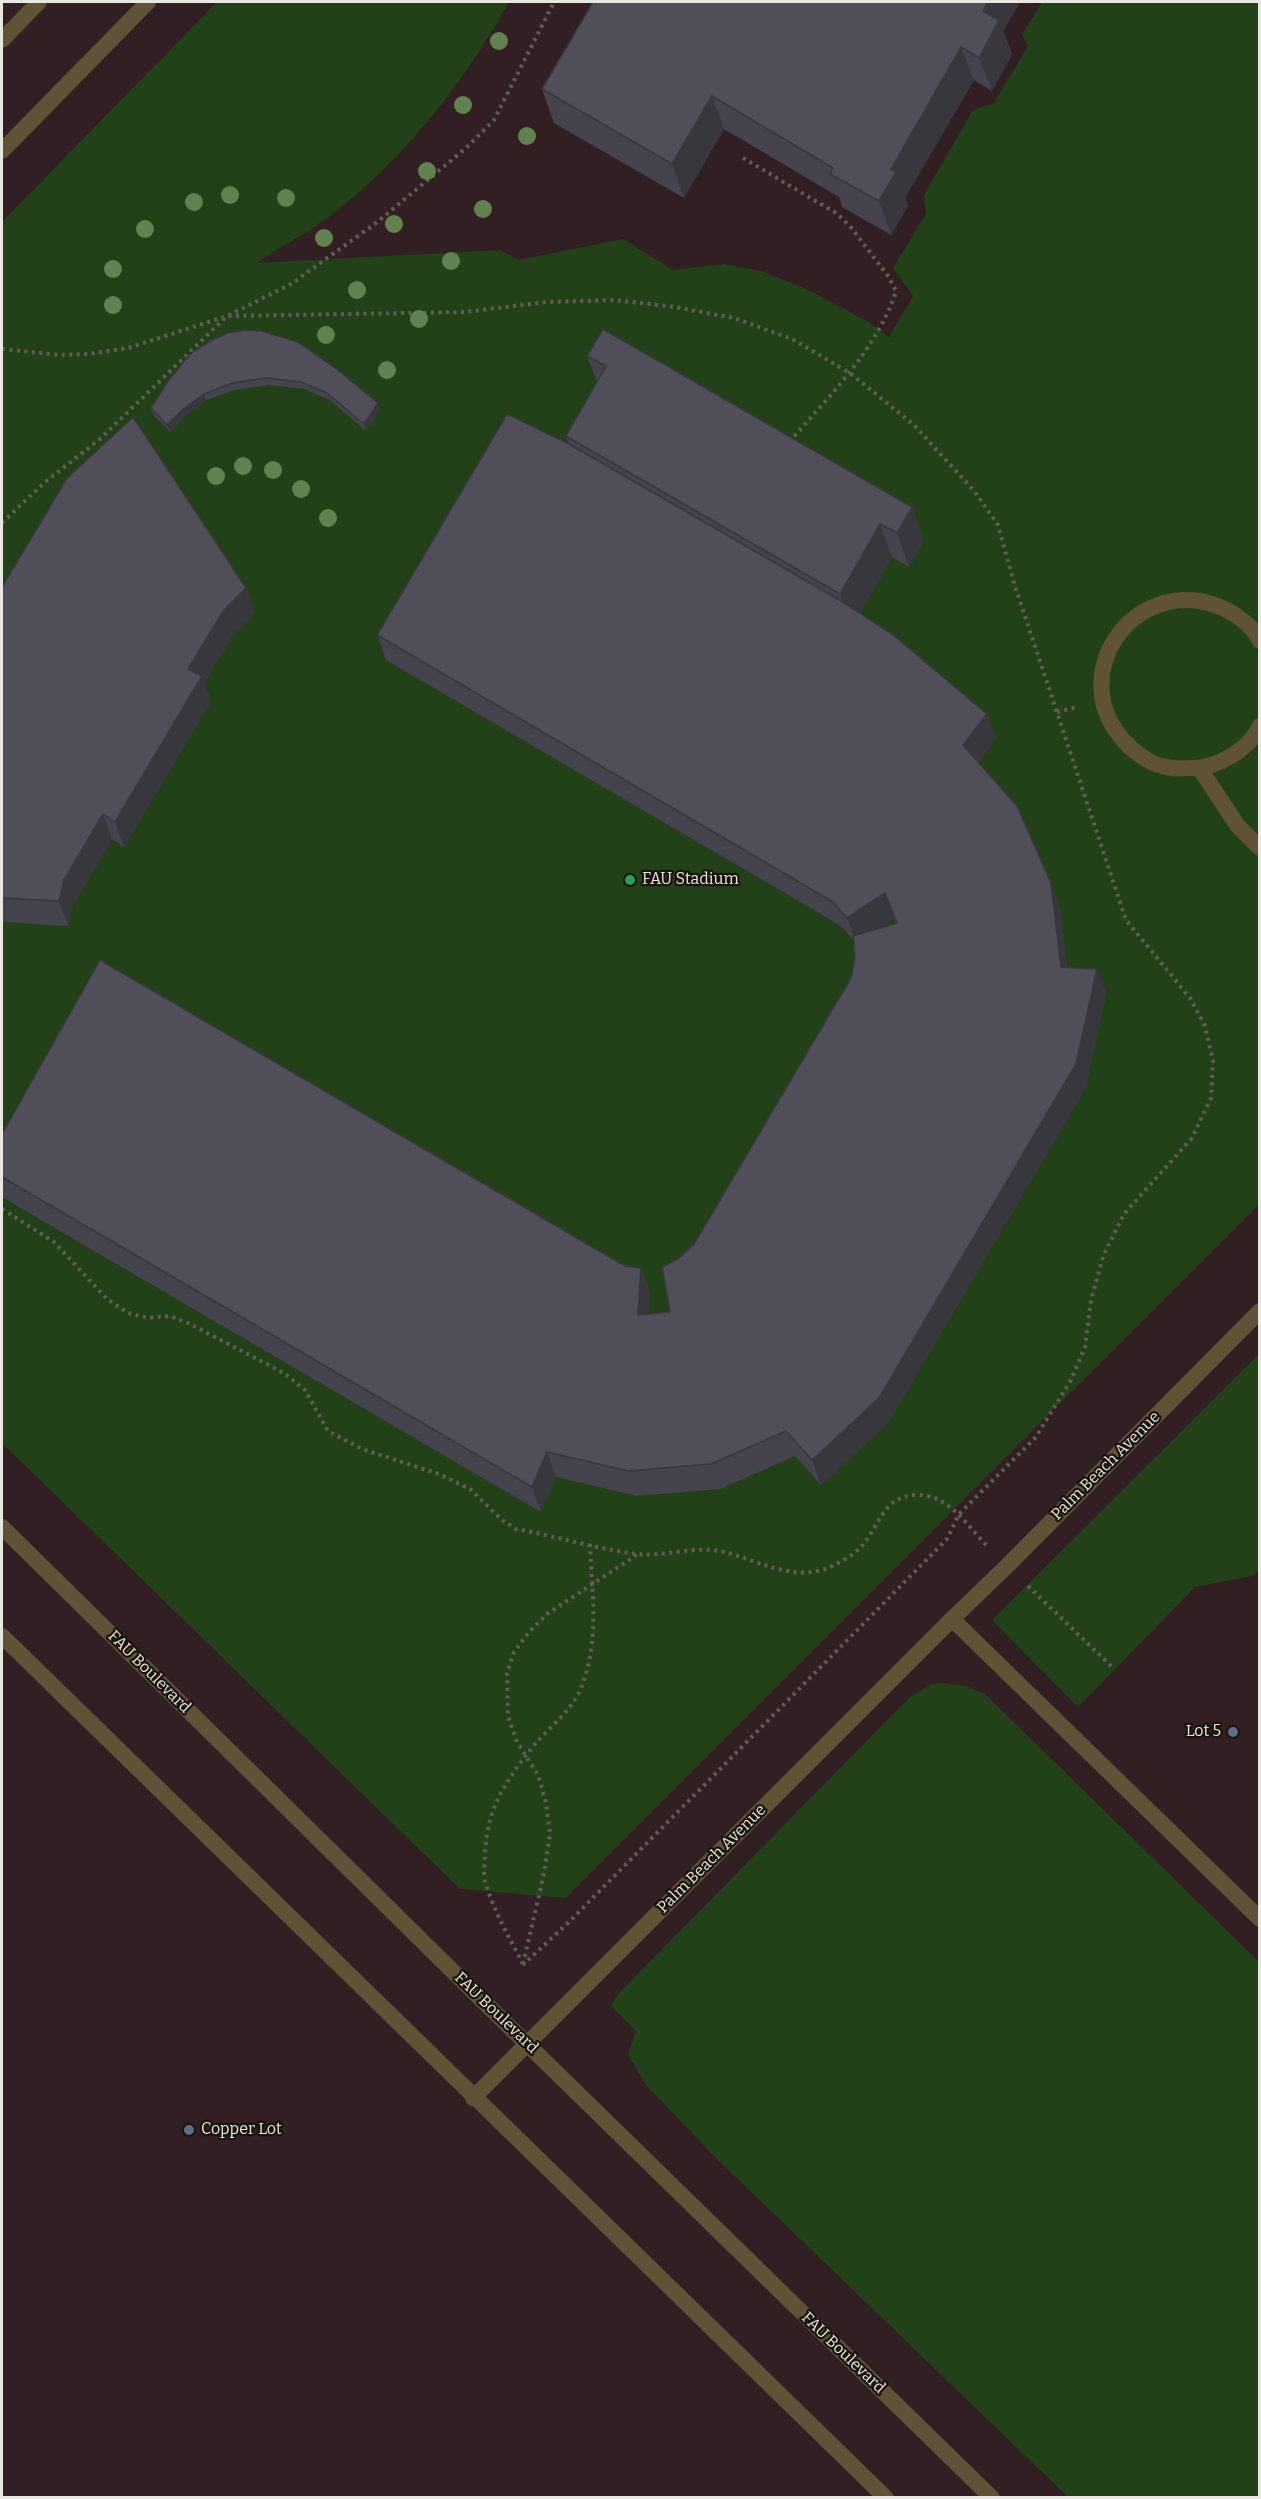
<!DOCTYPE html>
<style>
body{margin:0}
#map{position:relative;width:1261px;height:2499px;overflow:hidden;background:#221d15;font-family:Bitter,serif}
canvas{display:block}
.frame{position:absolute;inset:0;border:3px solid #eae6e1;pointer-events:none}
</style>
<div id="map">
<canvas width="1261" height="2499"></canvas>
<div class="frame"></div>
</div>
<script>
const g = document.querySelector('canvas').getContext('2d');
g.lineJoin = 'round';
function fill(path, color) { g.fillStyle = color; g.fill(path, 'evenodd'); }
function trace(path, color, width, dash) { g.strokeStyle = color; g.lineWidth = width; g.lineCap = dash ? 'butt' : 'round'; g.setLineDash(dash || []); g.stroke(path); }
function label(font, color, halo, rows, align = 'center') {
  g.font = font + ' Bitter,serif'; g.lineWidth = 4.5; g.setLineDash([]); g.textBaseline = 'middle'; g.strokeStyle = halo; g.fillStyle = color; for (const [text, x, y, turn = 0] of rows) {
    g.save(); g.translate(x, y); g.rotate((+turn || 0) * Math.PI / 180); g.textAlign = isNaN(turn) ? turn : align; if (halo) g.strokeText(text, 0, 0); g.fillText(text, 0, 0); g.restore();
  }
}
fill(new Path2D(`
 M2 2H1259V2497L2 2498Z`), '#321f23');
fill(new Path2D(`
 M217 2H509C463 84 400 165 323 221 302 237 277 248 257 263L500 250 518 260 623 239 673 270 723 264 761 271 808 290 867 321 889 337 913 296 893 268 926 214 924 195 973 110 994 103 1028 46 1022 35 1042 2H1259V1204L565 1898 460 1889 2 1443V222Z
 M1259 1354V1571L1251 1576 1195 1587 1078 1707 992 1620Z
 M943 1683 966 1686 985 1694 1259 1962V2497H1068L715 2157 646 2085 628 2055 636 2031 611 2006 618 1994 910 1697 931 1684Z`), '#234118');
trace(new Path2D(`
 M743 158 836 213 850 226 888 276 896 291C879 346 828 398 790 441
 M2 349 60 355 89 354 128 348 227 316 291 284 376 223 466 148 494 120 554 2
 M2 523 45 482 100 439 227 316 465 312 546 302 615 300 675 307 734 318 792 339 850 373 914 425 975 492 998 525 1014 583 1126 920 1190 998 1205 1026 1213 1061 1211 1098 1192 1138 1124 1214 1104 1254 1091 1300 1085 1347 1071 1380 1036 1437 959 1514 947 1539 570 1921 523 1965
 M1057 712 1078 707
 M2 1209 54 1242 107 1299 128 1313 148 1318 170 1316 188 1323 284 1373 305 1390 328 1431 362 1449 439 1474 470 1489 502 1520 516 1529C556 1536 596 1549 637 1554 663 1557 693 1546 719 1551 756 1558 786 1581 825 1569 836 1565 851 1557 860 1548 879 1529 882 1495 917 1495 949 1494 968 1527 988 1547
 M1028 1586 1112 1667
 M523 1964 543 1878 550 1834 546 1803 538 1775 517 1742 508 1716 507 1673 514 1652 529 1632 547 1614 638 1554
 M523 1964C509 1937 493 1910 485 1881 483 1873 485 1862 485 1854 487 1807 507 1779 535 1744 550 1727 573 1709 581 1688 600 1640 592 1593 590 1544`), '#615d56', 4, [3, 4.5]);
trace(new Path2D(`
 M1260 641C1252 624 1232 611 1215 605 1131 577 1064 677 1125 742 1135 753 1151 765 1167 767 1174 769 1182 768 1190 768 1216 769 1249 750 1260 726
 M1200 769 1237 825 1260 848
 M952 1619 1007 1566 1260 1311`), '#605236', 16);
trace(new Path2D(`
 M473 2098 952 1619 1260 1919`), '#605236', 16);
trace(new Path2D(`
 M2 40 39 2
 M2 151 148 2
 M2 1527 483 2001 992 2498
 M2 1636 886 2498`), '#605236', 16);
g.fillStyle = '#61824f';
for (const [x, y] of [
 [499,41],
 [463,105],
 [527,136],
 [427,171],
 [230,195],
 [286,198],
 [194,202],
 [483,209],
 [394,224],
 [145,229],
 [324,238],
 [451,261],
 [113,269],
 [357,290],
 [113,305],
 [419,319],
 [326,335],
 [387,370],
 [243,466],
 [273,470],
 [216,476],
 [301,489],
 [328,518]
]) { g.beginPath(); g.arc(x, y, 9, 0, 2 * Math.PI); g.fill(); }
fill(new Path2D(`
 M593 2H1020L1003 31 1012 54 992 91 974 80 905 198 908 206 891 235 842 207 839 197 724 129 684 198 554 123 542 89Z
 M210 341 378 403 380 410 366 431 330 400 304 389 269 385 235 390 206 400 184 417 170 432 153 415 151 408Z
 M587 356 912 507 924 541 909 567 892 557 860 613 987 714 996 739 978 762 1051 883 1060 908 1067 967 1097 969 1106 994 1085 1089 888 1423 821 1485 795 1456 720 1489 637 1496 556 1477 541 1512 2 1197V1134L641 1268 650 1293 648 1314 670 1312 679 1258 694 1244 851 978 855 957 854 941 842 927 826 917 386 660 377 635 569 444 566 436 597 382ZM894 918 896 923 879 928Z
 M2 587 246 588 255 613 233 635 204 683 211 701 124 847 112 839 73 905 68 926 2 922Z`), '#45434d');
fill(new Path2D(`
 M988 2H1020L1003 31 1012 54 992 91 979 58 983 11Z
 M961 47 974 80 905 198 908 206 891 235 879 201 891 169Z
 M712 96 724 129 684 198 672 164Z
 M204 394 206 400 184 417 170 432 167 425 182 410Z
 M378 403 380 410 366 431 364 424Z
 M912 507 924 541 909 567 897 533Z
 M880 524 892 557 852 627 840 594Z
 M246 588 255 613 233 635 204 683 211 701 124 847 115 822 188 669 224 610Z
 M987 714 996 739 972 770 963 745Z
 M103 814 112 839 73 905 68 926 59 901 64 880Z
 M1051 883 1060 908 1070 992 1061 967Z
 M885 893 894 918 856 943 847 918Z
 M1097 969 1106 994 1085 1089 888 1423 821 1485 812 1460Z
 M641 1268 650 1293 647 1340 638 1315Z
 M547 1452 556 1477 541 1512 532 1487Z`), '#38373e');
const building = new Path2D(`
 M593 2H988L983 11 999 20 979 58 961 47 891 169 896 172 879 201 830 174 833 168 712 96 672 164 542 89Z
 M603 329 912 507 897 533 880 524 840 594 566 436 606 366 587 356Z
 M246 330 262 331 298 342 338 370 378 403 364 424 327 393 301 382 266 378 232 383 204 394 182 410 167 425 151 408 168 381 191 353 210 341 227 333Z
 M507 414 569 444 843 602 892 634 987 714 963 745 1017 806 1051 883 1061 967 1097 969 1076 1064 879 1398 812 1460 786 1431 711 1464 628 1471 547 1452 532 1487 2 1177V1134L100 960 625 1266 641 1268 638 1315 670 1312 662 1267 679 1258 694 1244 851 978 855 957 853 936 897 923 885 893 847 918 833 902 816 892 377 635Z
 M133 417 246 588 224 610 188 669 202 676 115 822 103 814 64 880 59 901 2 898V587L67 478Z`);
fill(building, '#504e59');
trace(building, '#38373e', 1.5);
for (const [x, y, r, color] of [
 [630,880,6,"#2e9e5b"],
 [1233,1732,6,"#5c6f8a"],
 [189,2130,6,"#5c6f8a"]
]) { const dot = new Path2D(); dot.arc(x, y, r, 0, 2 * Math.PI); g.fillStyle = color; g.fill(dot); trace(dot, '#19140c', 2); }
label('16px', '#eae6e1', '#19140c', [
 ["FAU Stadium",642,880],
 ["Lot 5",1221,1732,"right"],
 ["Copper Lot",201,2130]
], 'left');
label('16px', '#eae6e1', '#19140c', [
 ["Palm Beach Avenue",1106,1466,-45],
 ["FAU Boulevard",149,1672,45],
 ["Palm Beach Avenue",712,1859,-45],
 ["FAU Boulevard",496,2013,44],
 ["FAU Boulevard",843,2353,44]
]);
</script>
